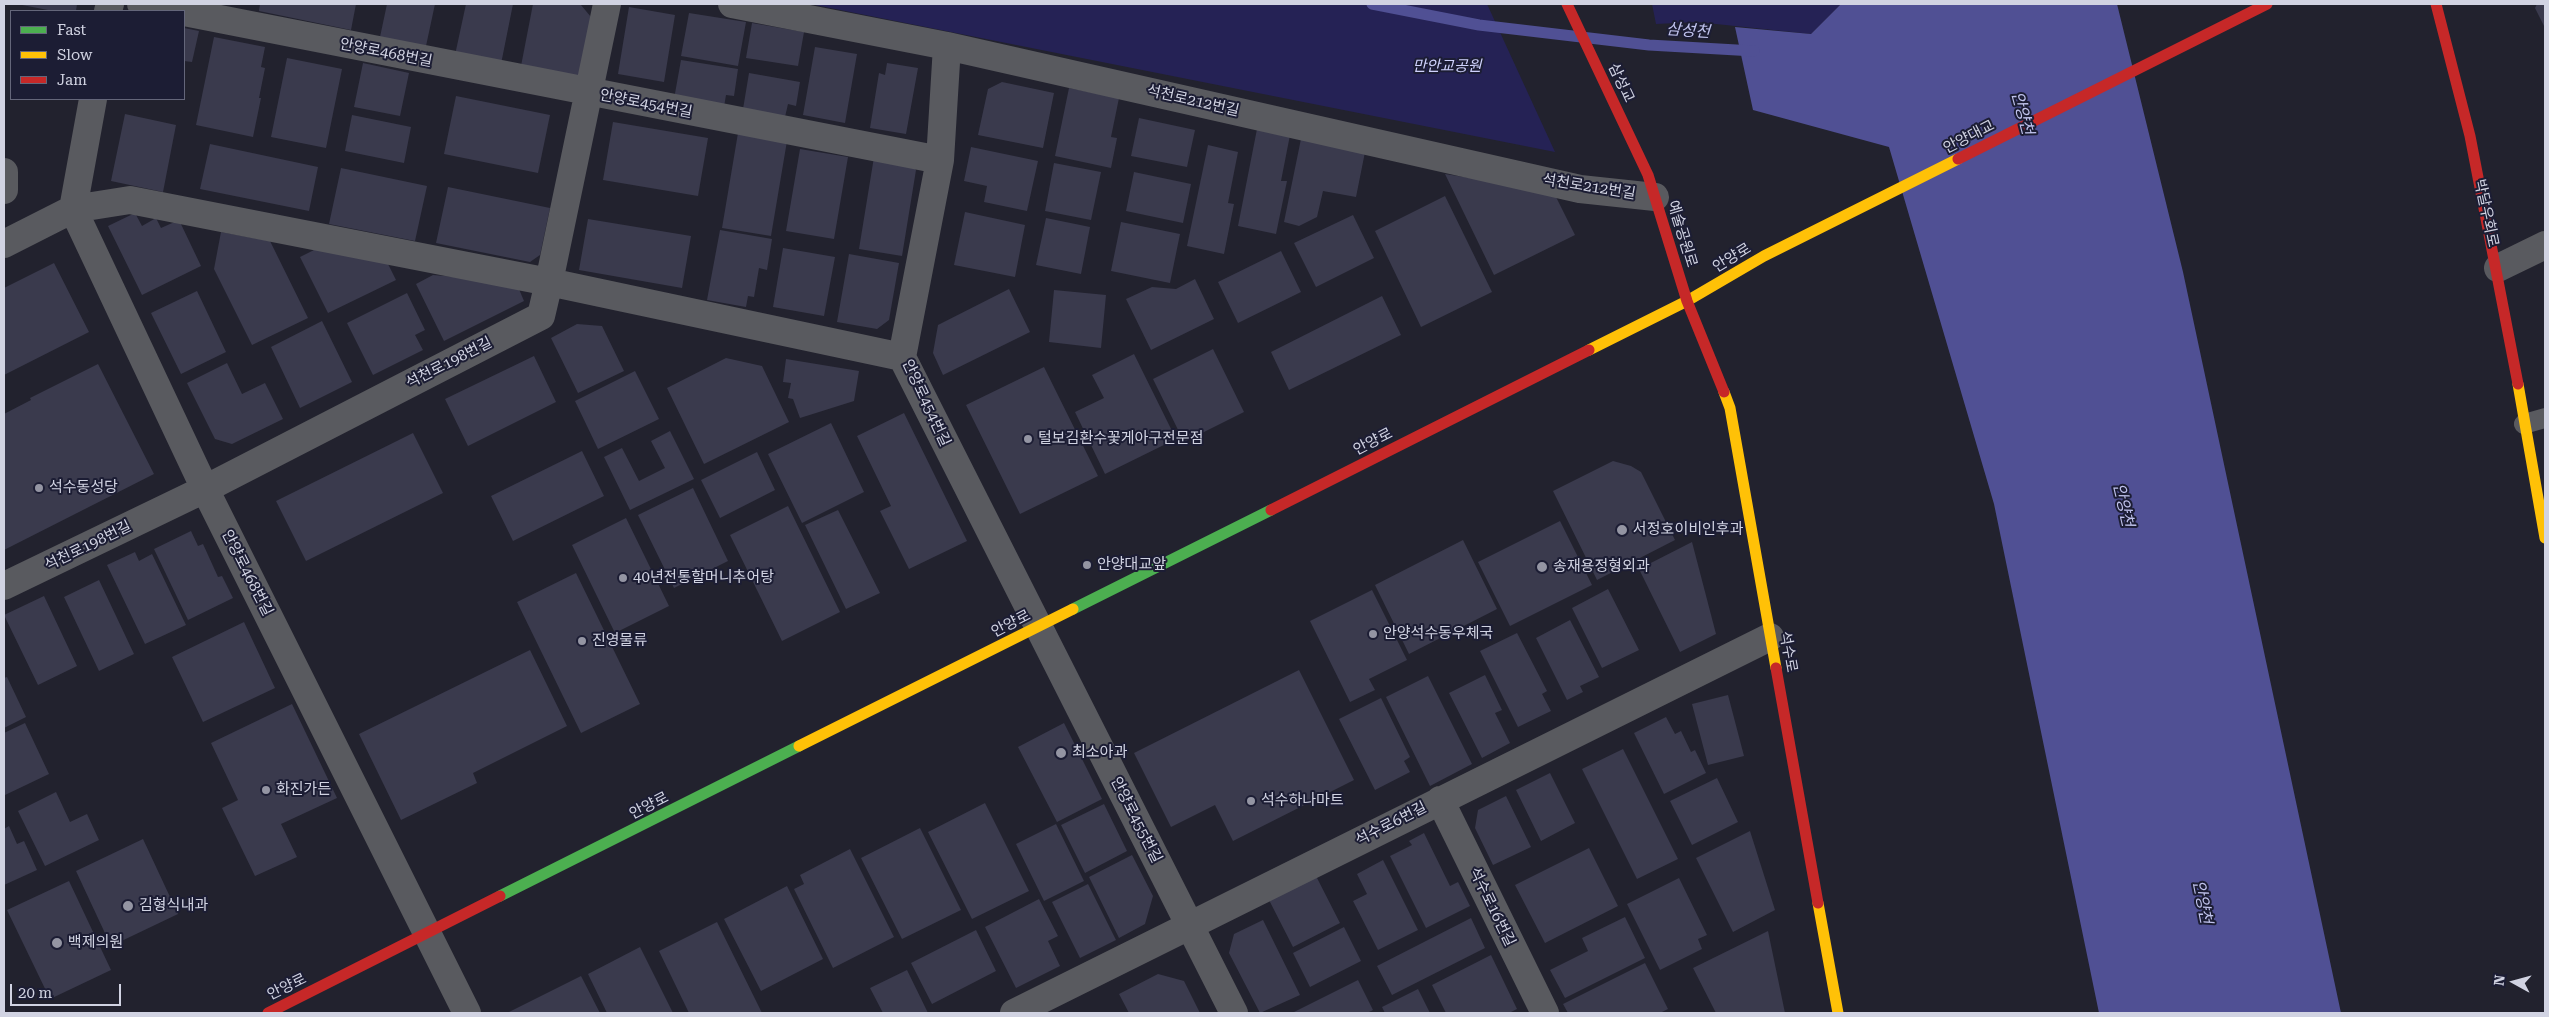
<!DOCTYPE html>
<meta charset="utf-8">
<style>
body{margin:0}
#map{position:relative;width:2549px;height:1017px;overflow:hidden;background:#22222e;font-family:"Roboto Serif",serif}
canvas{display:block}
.frame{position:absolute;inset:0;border:5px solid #d1d3e2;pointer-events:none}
.legend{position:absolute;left:10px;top:10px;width:175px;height:90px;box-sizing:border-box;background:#1c1d34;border:1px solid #64667a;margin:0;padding:6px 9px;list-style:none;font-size:15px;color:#d1d3e2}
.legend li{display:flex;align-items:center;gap:10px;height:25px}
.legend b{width:25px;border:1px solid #64667a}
.north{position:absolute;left:2489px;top:957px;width:50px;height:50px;-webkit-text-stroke:4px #1c1d34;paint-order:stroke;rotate:277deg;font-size:14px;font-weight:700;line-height:20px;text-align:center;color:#d1d3e2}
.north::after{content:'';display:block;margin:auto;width:18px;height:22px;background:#d1d3e2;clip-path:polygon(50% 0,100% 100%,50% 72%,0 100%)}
.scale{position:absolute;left:10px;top:984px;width:111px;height:22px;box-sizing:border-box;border:2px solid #d1d3e2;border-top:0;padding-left:6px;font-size:15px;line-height:18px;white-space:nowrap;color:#d1d3e2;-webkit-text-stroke:4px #1c1d34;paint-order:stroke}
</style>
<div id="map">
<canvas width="2549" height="1017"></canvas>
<div class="frame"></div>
<ul class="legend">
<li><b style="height:6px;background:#4caf50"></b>Fast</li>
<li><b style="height:6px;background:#ffc107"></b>Slow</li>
<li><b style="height:6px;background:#c62828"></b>Jam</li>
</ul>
<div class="north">N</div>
<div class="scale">20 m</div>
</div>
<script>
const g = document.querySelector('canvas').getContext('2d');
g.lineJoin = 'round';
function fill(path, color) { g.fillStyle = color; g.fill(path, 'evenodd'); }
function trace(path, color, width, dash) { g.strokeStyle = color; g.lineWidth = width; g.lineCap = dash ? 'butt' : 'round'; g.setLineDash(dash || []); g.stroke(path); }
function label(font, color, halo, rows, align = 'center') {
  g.font = font + ' "Roboto Serif","Noto Sans KR",serif'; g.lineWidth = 4; g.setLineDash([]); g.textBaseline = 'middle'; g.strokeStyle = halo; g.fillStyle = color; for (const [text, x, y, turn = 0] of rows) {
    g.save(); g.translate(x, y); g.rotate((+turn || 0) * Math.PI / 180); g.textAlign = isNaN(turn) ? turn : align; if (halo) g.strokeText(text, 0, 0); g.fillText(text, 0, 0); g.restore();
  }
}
fill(new Path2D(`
 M810 4H1487L1555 152Z
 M1652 4H1841L1811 34 1697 22 1656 24Z`), '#252255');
fill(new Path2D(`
 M1841 4H2117L2183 272 2341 1013H2099L1994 504 1889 147 1753 110 1735 27 1811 34Z`), '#505094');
trace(new Path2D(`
 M1372 4 1479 25 1649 45 1754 51`), '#505094', 11);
fill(new Path2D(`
 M17 4H77L76 11H53Z
 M260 4H356L351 30 259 11Z
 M387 4H435L426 46 380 37Z
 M466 4H513L501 64 455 55Z
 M533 4 581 5 596 23 587 70 574 77 521 66Z
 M2537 4H2545V28L2535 8Z
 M629 7 675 15 664 82 618 74Z
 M689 13 746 22 738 66 681 56Z
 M752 23 804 32 798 66 746 58Z
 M184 28 199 31 192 62 184 61Z
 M214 37 265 47 261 67 265 68 259 98H261L253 137 196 125Z
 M815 47 857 54 845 123 803 115Z
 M287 58 342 69 326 148 271 137Z
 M681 60 738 69 734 96 726 95 724 107 674 99Z
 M363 63 409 73 400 116 354 107Z
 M887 63 918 68 906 134 870 128 879 73 885 75Z
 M749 73 800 82 796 106 788 104 785 117 743 109Z
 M1002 82 1054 93 1043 148 978 135 988 89Z
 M1069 88 1119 98 1111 137 1117 138 1111 168 1055 156Z
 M456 96 550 115 538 173 444 154Z
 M125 114 176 125 163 192 111 181Z
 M352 115 411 127 404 163 345 151Z
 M1139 118 1195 130 1187 167 1131 156Z
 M613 122 708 138 698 196 603 180Z
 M1257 129 1290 135 1281 181H1287L1276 234 1238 226Z
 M738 133 787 141 771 236 722 228Z
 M1302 134 1366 147 1356 197 1323 191 1317 217 1299 226 1284 222Z
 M210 144 318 167 309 211 200 189Z
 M1208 145 1238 152 1228 203 1234 204 1224 254 1187 246Z
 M971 147 1038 161 1027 211 984 202 987 186 964 181Z
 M800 149 848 157 834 239 786 231Z
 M874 157 910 163 916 170 902 256 859 249Z
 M1054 163 1101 172 1091 220 1045 211Z
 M341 168 427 186 415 241 329 224Z
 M1134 172 1191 184 1183 223 1126 211Z
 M1445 174 1553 191 1575 235 1494 275Z
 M448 187 550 208 540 255 530 262 436 243Z
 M1445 196 1492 292 1421 327 1375 231Z
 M965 212 1025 225 1015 277 954 265Z
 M135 213 142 226 156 218 161 228 179 220 201 266 142 295 108 226Z
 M1353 215 1374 258 1316 287 1294 243Z
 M1046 218 1090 227 1081 274 1036 265Z
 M588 219 691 236 682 288 579 270Z
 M1121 222 1180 234 1170 283 1111 271Z
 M720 230 772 239 767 270 759 268 754 297 748 296 746 307 707 300Z
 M221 232 270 241 308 318 252 345 214 269Z
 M320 247 385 258 396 280 328 313 300 257Z
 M783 248 835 257 824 316 773 307Z
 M1281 251 1301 292 1238 323 1218 282Z
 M849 254 899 263 889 320 877 329 837 322Z
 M54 263 89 332 4 375V288Z
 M433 275 516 282 524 301 444 341 416 284Z
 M1195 279 1214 319 1151 350 1126 299 1152 287 1176 289Z
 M1009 289 1030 332 943 375 933 353 938 325Z
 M1054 290 1106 295 1101 348 1049 342Z
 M197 291 226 352 181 374 151 313Z
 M407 293 425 330 415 335 423 350 373 375 347 323Z
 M1382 296 1401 335 1289 390 1271 352Z
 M322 321 352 382 300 408 271 347Z
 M577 324 602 326 624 371 578 393 551 338Z
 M1213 349 1244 412 1184 442 1153 379Z
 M1134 354 1176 439 1105 474 1075 412 1104 398 1092 375Z
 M534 356 556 402 468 446 445 399Z
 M726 358 762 366 789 422 704 464 667 388Z
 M786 359 859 371 854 401 800 418 793 399 788 398 791 383 783 382Z
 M227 363 242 394 265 383 283 419 232 444 215 439 187 383Z
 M98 364 154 474 4 550V414L31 400 30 398Z
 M1044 367 1098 476 1020 514 966 405Z
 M635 371 659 419 598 449 575 401Z
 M904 413 967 541 909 569 880 511 891 506 857 436Z
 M831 423 864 492 802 523 768 454Z
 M670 431 694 479 630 510 604 457 622 448 639 481 665 468 651 441Z
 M413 433 443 493 306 561 276 501Z
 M582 451 604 496 513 541 491 496Z
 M757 452 775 490 720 518 701 480Z
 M1613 461 1631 466 1641 472 1675 540 1597 580 1553 491Z
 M693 488 728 561 674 588 638 515Z
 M788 506 840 612 782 641 730 535Z
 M838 510 880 593 846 609 805 525Z
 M626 518 669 606 615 633 572 545Z
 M1560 521 1592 585 1510 626 1478 562Z
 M191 531 198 546 203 544 218 577 222 576 233 598 188 620 154 549Z
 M1463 540 1497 609 1409 654 1375 585Z
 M1692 542 1716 634 1680 652 1639 569Z
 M135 552 139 561 152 554 186 625 145 644 107 565Z
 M576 573 640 704 581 733 517 602Z
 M99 580 134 654 99 671 64 597Z
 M1608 589 1639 650 1602 668 1572 608Z
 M1372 590 1407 660 1369 679 1375 690 1350 702 1310 621Z
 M44 596 77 666 38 685 4 615Z
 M1570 620 1599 677 1580 686 1583 692 1567 700 1536 638Z
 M244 622 275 688 203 722 172 657Z
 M1517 633 1547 691 1542 694 1551 711 1518 727 1480 651Z
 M530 650 567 726 473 773 477 783 401 820 359 734Z
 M1299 670 1354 780 1233 841 1215 805 1171 827 1134 753Z
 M1485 675 1502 710 1495 713 1510 743 1482 758 1449 693Z
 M1428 676 1472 764 1430 786 1386 697Z
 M7 677 26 717 4 728V678Z
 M1728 695 1744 756 1708 765 1692 704Z
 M1381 698 1410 757 1404 761 1410 772 1375 790 1339 719Z
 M292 704 337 798 281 824 297 857 255 876 222 808 238 800 211 743Z
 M1666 717 1675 734 1681 731 1691 752 1695 750 1706 773 1664 794 1634 733Z
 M25 723 49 774 5 795 4 733Z
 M1064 723 1102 799 1057 822 1018 747Z
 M1623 749 1678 859 1637 879 1582 769Z
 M1550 773 1575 823 1541 841 1516 790Z
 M1717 778 1738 822 1692 845 1670 801Z
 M56 792 70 822 87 814 99 840 45 866 18 811Z
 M1506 796 1531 847 1493 865 1475 828 1478 810Z
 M985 803 1029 891 972 919 928 832Z
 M1104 804 1127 851 1085 873 1061 825Z
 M1056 824 1084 881 1044 901 1016 844Z
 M9 826 17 844 24 841 37 870 4 885V829Z
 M920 828 961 910 902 939 861 858Z
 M1750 831 1775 910 1733 932 1696 858Z
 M1424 833 1450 886 1458 882 1470 906 1426 928 1390 856 1412 845 1409 841Z
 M143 839 178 914 111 946 76 871Z
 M1589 848 1618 906 1545 943 1515 885Z
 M850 849 894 937 833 968 794 889 804 884 800 875Z
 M1132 855 1153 896 1145 924 1119 938 1089 877Z
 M1383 860 1418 930 1378 950 1353 901 1367 894 1357 874Z
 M1316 876 1340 923 1293 947 1269 900Z
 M1679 878 1707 935 1698 939 1702 949 1660 970 1627 904Z
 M69 881 111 970 50 999 7 910Z
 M1088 884 1116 940 1080 958 1052 902Z
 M787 886 823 959 761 991 724 919Z
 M1039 899 1058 936 1048 941 1060 966 1016 988 985 927Z
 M1625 917 1645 958 1565 998 1550 970 1588 951 1582 938Z
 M1471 918 1485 948 1392 995 1377 966Z
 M1263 920 1300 995 1260 1013 1229 953 1234 934Z
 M717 922 762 1013H689L659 951Z
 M1344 927 1361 961 1310 987 1293 953Z
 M976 930 996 971 932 1004 911 963Z
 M1768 931 1785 1013H1716L1693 968Z
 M640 947 673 1013H607L588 974Z
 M1491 955 1517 1009 1509 1013H1446L1432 985Z
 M1645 963 1668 1009 1660 1013H1568L1563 1004Z
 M907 970 928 1013H883L870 988Z
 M1158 974 1184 981 1200 1013H1129L1119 994Z
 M581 976 600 1013H507Z
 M1358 980 1373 1010 1367 1013H1292Z
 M1418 989 1430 1013H1385L1382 1007Z`), '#3a3a4d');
trace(new Path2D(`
 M2524 424 2545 418`), '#595a5f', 20);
trace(new Path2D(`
 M141 4 179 11
 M732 4 947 46 1580 189 1655 197
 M108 11 110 4
 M184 12 940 160
 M947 46 940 160 902 357 1234 1013
 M93 99 73 209 205 489 467 1013
 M4 172V190
 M4 244 73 209 130 200 549 282 607 4
 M2498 268 2545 245
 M4 586 205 489 541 316 549 282 902 357
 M1440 800 1545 1013
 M1014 1013 1770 637`), '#595a5f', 28);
trace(new Path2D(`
 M1073 609 1271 510
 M500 896 799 746`), '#4caf50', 11);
trace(new Path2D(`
 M1589 350 1687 301 1764 256 1958 159
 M2518 384 2545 538
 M1724 392 1730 408 1776 668
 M799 746 1073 609
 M1818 903 1838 1013`), '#ffc107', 11);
trace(new Path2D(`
 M1567 4 1648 175 1687 301 1724 392
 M2436 4 2470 136 2518 384
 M1958 159 2267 4
 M1271 510 1589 350
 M1776 668 1818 903
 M268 1013 500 896`), '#c62828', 11);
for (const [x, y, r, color] of [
 [1028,439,5,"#9495a3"],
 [39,488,5,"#9495a3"],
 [1622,530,6,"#9495a3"],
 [1087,565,5,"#9495a3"],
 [1542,567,6,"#9495a3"],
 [623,578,5,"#9495a3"],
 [1373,634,5,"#9495a3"],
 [582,641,5,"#9495a3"],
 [1061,753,6,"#9495a3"],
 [266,790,5,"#9495a3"],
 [1251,801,5,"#9495a3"],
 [128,906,6,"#9495a3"],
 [57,943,6,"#9495a3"]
]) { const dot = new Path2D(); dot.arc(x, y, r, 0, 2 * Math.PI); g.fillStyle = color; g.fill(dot); trace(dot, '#1c1d34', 2); }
label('15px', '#d1d3e2', '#1c1d34', [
 ["안양로468번길",386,53,11],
 ["삼성교",1621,83,65],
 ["석천로212번길",1193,101,13],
 ["안양로454번길",646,104,11],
 ["안양대교",1969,137,-27],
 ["석천로212번길",1589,187,9],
 ["박달우회로",2486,213,78],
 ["예술공원로",1682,234,73],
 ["안양로",1732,258,-31],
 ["석천로198번길",449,363,-27],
 ["안양로454번길",926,403,65],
 ["안양로",1373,442,-27],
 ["석천로198번길",88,546,-26],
 ["안양로468번길",247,573,63],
 ["안양로",1011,624,-27],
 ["석수로",1788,652,80],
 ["안양로",649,806,-27],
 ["안양로455번길",1136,820,63],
 ["석수로6번길",1391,824,-27],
 ["석수로16번길",1492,907,64],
 ["안양로",287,987,-26]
]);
label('italic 15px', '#cfd2fd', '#1c1d34', [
 ["만안교공원",1447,67]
]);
label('15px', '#d1d3e2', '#1c1d34', [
 ["털보김환수꽃게아구전문점",1038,439],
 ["석수동성당",49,488],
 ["서정호이비인후과",1633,530],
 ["안양대교앞",1097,565],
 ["송재용정형외과",1553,567],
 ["40년전통할머니추어탕",633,578],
 ["안양석수동우체국",1383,634],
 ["진영물류",592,641],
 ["최소아과",1072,753],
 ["화진가든",276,790],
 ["석수하나마트",1261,801],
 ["김형식내과",139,906],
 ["백제의원",68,943]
], 'left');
label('italic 16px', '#c0c3ed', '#1c1d34', [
 ["삼성천",1688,31,4],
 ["안양천",2022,113,75],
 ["안양천",2123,505,77],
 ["안양천",2202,902,79]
]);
</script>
